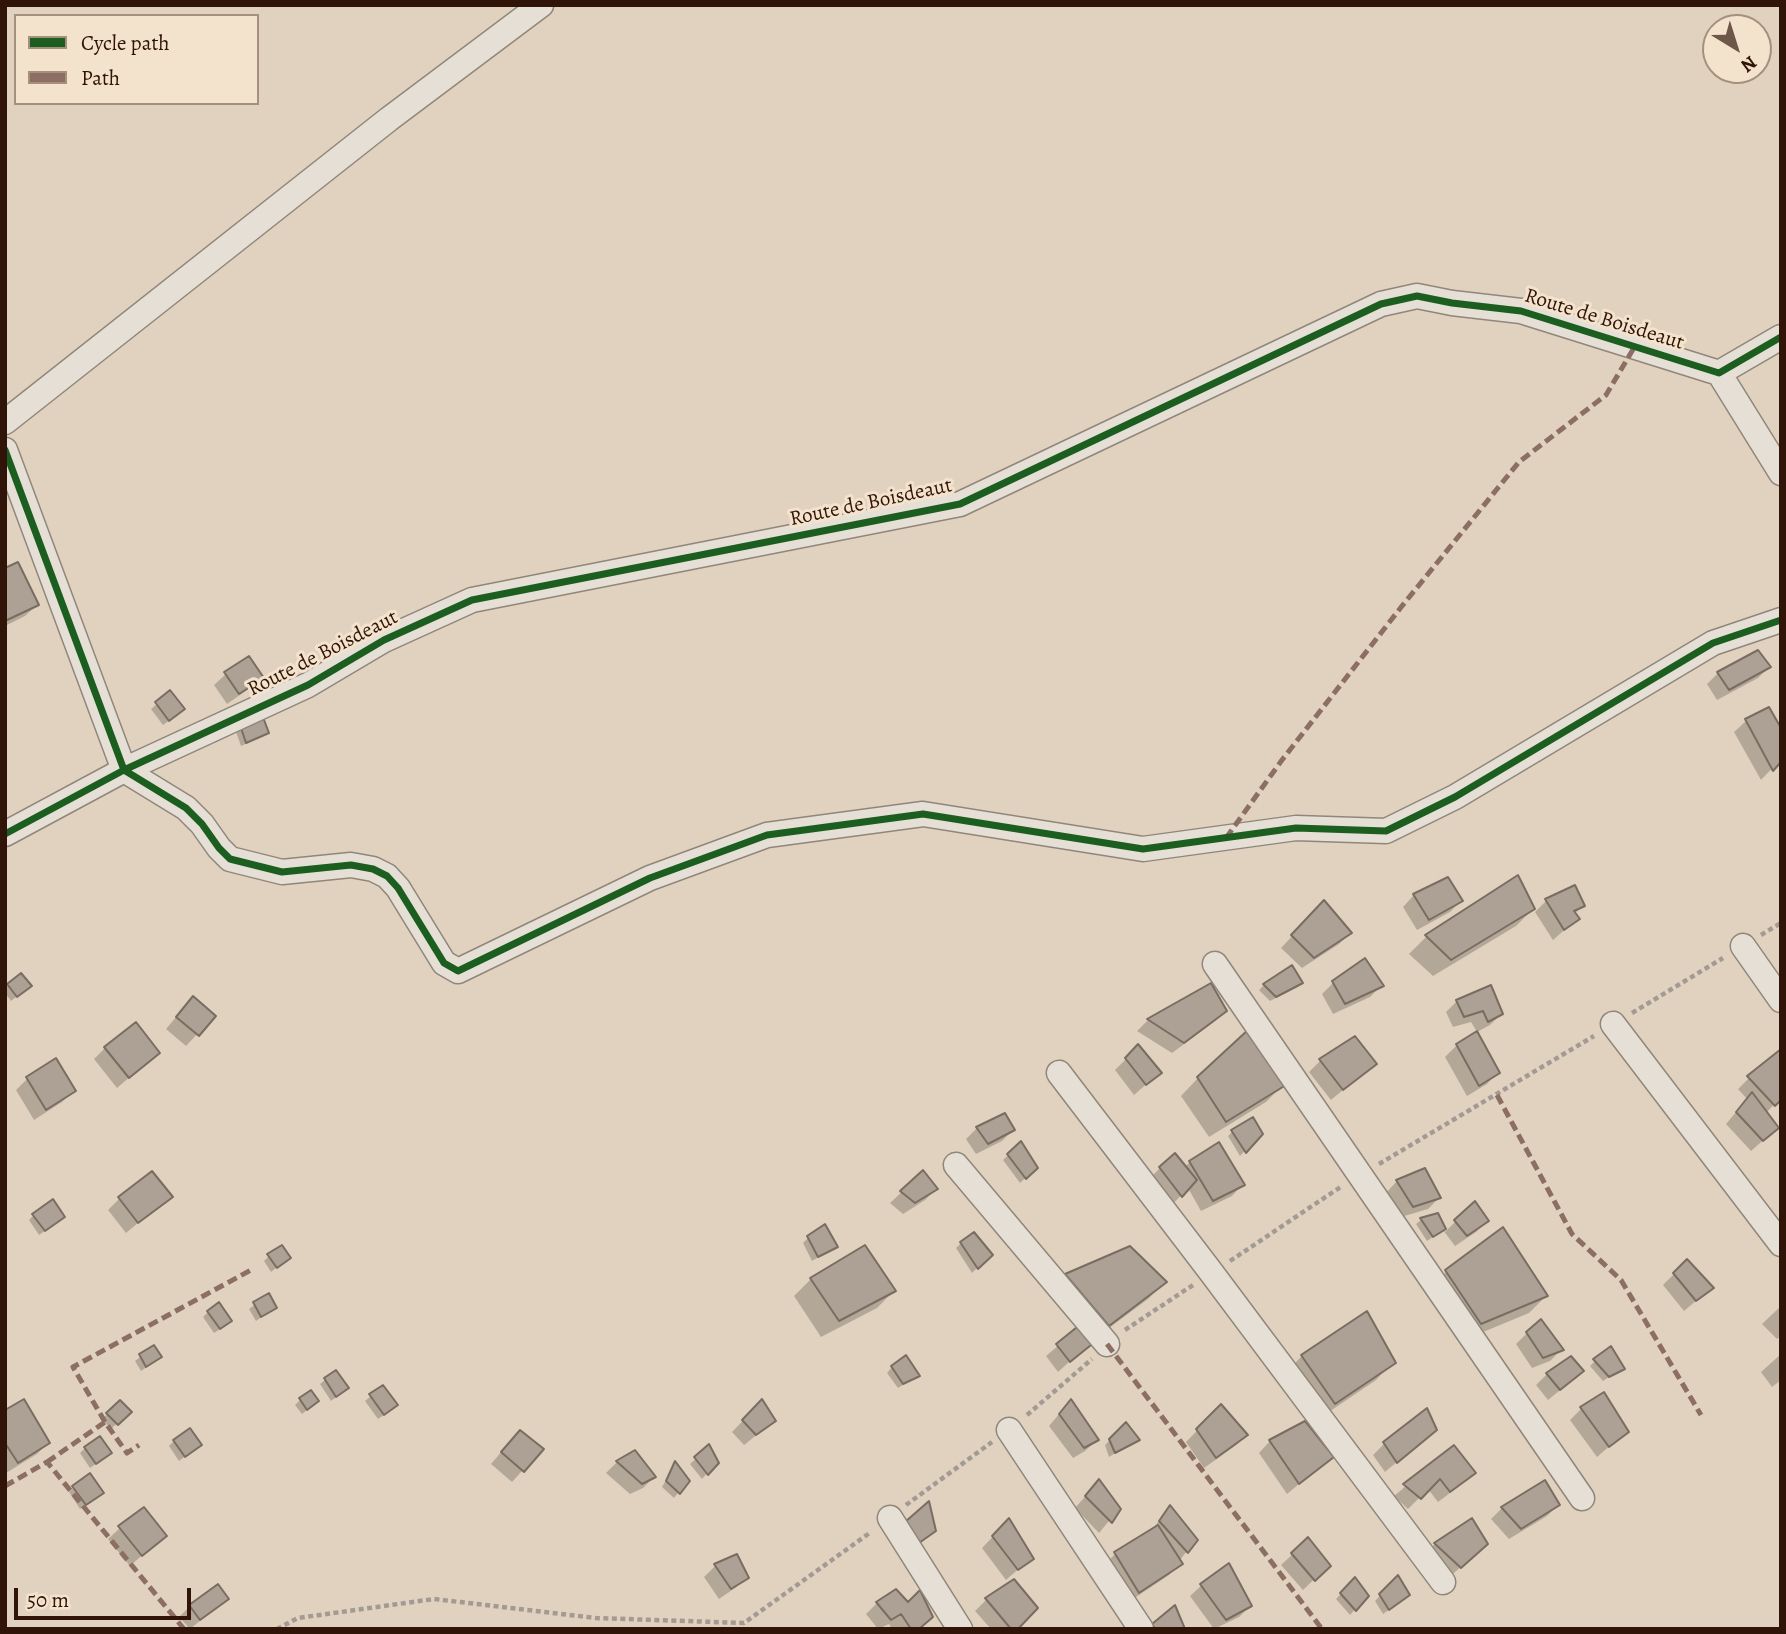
<!DOCTYPE html>
<style>
body{margin:0}
#map{position:relative;width:1786px;height:1634px;overflow:hidden;background:#e0d2bf;font-family:Alegreya,serif}
canvas{display:block}
.frame{position:absolute;inset:0;border:7px solid #311408;pointer-events:none}
.legend{position:absolute;left:14px;top:14px;width:245px;height:91px;box-sizing:border-box;background:#f3e3cd;border:2px solid #a5907e;margin:0;padding:9px 12px;list-style:none;font-size:21px;color:#311408}
.legend li{display:flex;align-items:center;gap:14px;height:35px}
.legend b{width:35px;border:2px solid #a5907e}
.north{position:absolute;left:1702px;top:14px;width:70px;height:70px;box-sizing:border-box;background:#f3e3cd;border:2px solid #a5907e;border-radius:50%;rotate:142deg;font-size:19px;font-weight:700;line-height:28px;text-align:center;color:#311408}
.north::after{content:'';display:block;margin:auto;width:24px;height:32px;background:#6e5648;clip-path:polygon(50% 0,100% 100%,50% 72%,0 100%)}
.scale{position:absolute;left:14px;top:1588px;width:177px;height:32px;box-sizing:border-box;border:4px solid #311408;border-top:0;padding-left:9px;font-size:21px;line-height:24px;white-space:nowrap;color:#311408;-webkit-text-stroke:5px #f3e3cd;paint-order:stroke}
</style>
<div id="map">
<canvas width="1786" height="1634"></canvas>
<div class="frame"></div>
<ul class="legend">
<li><b style="height:9px;background:#1b5e20"></b>Cycle path</li>
<li><b style="height:9px;background:#8d6e63"></b>Path</li>
</ul>
<div class="north">N</div>
<div class="scale">50 m</div>
</div>
<script>
const g = document.querySelector('canvas').getContext('2d');
g.lineJoin = 'round';
function fill(path, color) { g.fillStyle = color; g.fill(path, 'evenodd'); }
function trace(path, color, width, dash) { g.strokeStyle = color; g.lineWidth = width; g.lineCap = dash ? 'butt' : 'round'; g.setLineDash(dash || []); g.stroke(path); }
function label(font, color, halo, rows, align = 'center') {
  g.font = font + ' Alegreya,serif'; g.lineWidth = 6; g.setLineDash([]); g.textBaseline = 'middle'; g.strokeStyle = halo; g.fillStyle = color; for (const [text, x, y, turn = 0] of rows) {
    g.save(); g.translate(x, y); g.rotate((+turn || 0) * Math.PI / 180); g.textAlign = isNaN(turn) ? turn : align; if (halo) g.strokeText(text, 0, 0); g.fillText(text, 0, 0); g.restore();
  }
}
fill(new Path2D(`
 M5 570 37 605 25 616 5 626Z
 M1769 667 1758 678 1717 700 1707 684 1718 673Z
 M226 674 262 677 250 688 227 704 214 685Z
 M170 693 178 714 163 725 151 709Z
 M1768 709 1781 759 1761 780 1734 732 1746 721Z
 M240 723 267 732 262 737 241 746 235 729Z
 M1517 877 1534 910 1533 909 1516 926 1433 976 1409 954 1426 937Z
 M1575 887 1583 906 1574 914 1577 919 1553 940 1535 912 1546 901Z
 M1414 895 1461 901 1450 912 1417 930 1403 907Z
 M1313 914 1350 933 1339 944 1302 968 1281 948Z
 M1301 983 1296 988 1270 1001 1259 990 1264 985Z
 M1333 983 1381 986 1370 997 1333 1014 1322 994Z
 M8 985 24 991 11 1001 5 993Z
 M1210 985 1225 1010 1214 1022 1172 1053 1137 1031 1148 1020Z
 M1457 1001 1501 1014 1490 1025 1477 1032 1471 1022 1453 1027 1446 1012Z
 M182 1010 214 1016 186 1046 166 1029Z
 M1476 1033 1498 1072 1487 1084 1467 1096 1445 1057 1457 1045Z
 M1355 1038 1375 1063 1331 1100 1309 1072 1320 1061Z
 M1138 1047 1159 1073 1134 1095 1115 1070Z
 M105 1048 158 1053 117 1088 94 1059Z
 M55 1061 74 1090 62 1102 34 1120 16 1090 27 1079Z
 M1198 1078 1283 1085 1266 1102 1209 1137 1181 1096Z
 M1749 1078 1781 1097 1766 1113 1777 1128 1751 1151 1726 1124 1747 1099 1738 1089Z
 M977 1128 1013 1130 1002 1141 976 1154 966 1139Z
 M1233 1131 1260 1134 1240 1156 1228 1136Z
 M1020 1144 1036 1168 1020 1183 1003 1160Z
 M1190 1162 1243 1184 1232 1196 1201 1211 1188 1188 1170 1207 1149 1179 1160 1168 1185 1167Z
 M923 1172 936 1189 925 1200 903 1214 890 1203Z
 M1397 1181 1439 1198 1428 1209 1401 1217 1386 1193Z
 M170 1196 126 1233 108 1210 119 1199Z
 M1474 1203 1487 1221 1476 1232 1455 1246 1443 1230 1427 1241 1416 1224 1421 1220 1437 1215 1445 1232Z
 M34 1215 58 1222 39 1235 29 1220Z
 M1502 1230 1546 1296 1529 1313 1464 1340 1428 1289 1446 1272Z
 M808 1238 836 1247 812 1261 803 1243Z
 M961 1243 990 1255 972 1273 956 1248Z
 M1130 1248 1165 1282 1148 1299 1093 1340 1058 1372 1046 1356 1079 1328 1049 1292 1066 1276Z
 M269 1256 289 1258 271 1272 264 1261Z
 M1687 1261 1711 1288 1684 1311 1663 1285Z
 M811 1279 894 1291 877 1308 821 1337 794 1296Z
 M268 1295 275 1308 256 1321 249 1309Z
 M1781 1306V1336L1777 1339 1762 1324Z
 M208 1312 225 1326 214 1333 203 1317Z
 M1527 1333 1561 1350 1550 1361 1532 1368 1516 1344Z
 M153 1347 154 1362 141 1371 135 1361Z
 M1781 1354V1380L1772 1387 1761 1372Z
 M1302 1356 1393 1362 1376 1380 1317 1420 1285 1373Z
 M1595 1361 1622 1368 1603 1381 1590 1366Z
 M892 1367 918 1376 898 1388 887 1373Z
 M335 1372 341 1393 331 1401 320 1384Z
 M1547 1374 1570 1382 1548 1400 1536 1385Z
 M371 1396 391 1410 378 1419 365 1401Z
 M300 1400 312 1406 302 1414 295 1405Z
 M762 1401 774 1421 744 1445 732 1432Z
 M120 1402 129 1412 111 1429 102 1419Z
 M1221 1406 1246 1435 1235 1446 1204 1468 1186 1442Z
 M1582 1408 1626 1432 1597 1457 1570 1420Z
 M5 1412 48 1443 37 1454 6 1473Z
 M1060 1413 1097 1440 1085 1451 1073 1458 1049 1426Z
 M1305 1423 1331 1457 1287 1494 1259 1453 1270 1441Z
 M1126 1424 1137 1440 1109 1457 1105 1445Z
 M1435 1430 1385 1472 1373 1455 1385 1443Z
 M174 1441 200 1445 179 1461 169 1446Z
 M509 1443 541 1450 512 1482 491 1464Z
 M709 1447 717 1462 702 1479 690 1464Z
 M1453 1447 1474 1473 1462 1484 1438 1502 1428 1489 1408 1509 1394 1496Z
 M85 1448 104 1458 90 1468 80 1453Z
 M635 1452 654 1477 643 1488 630 1494 606 1473 617 1462Z
 M675 1464 687 1481 674 1498 662 1487Z
 M1098 1482 1119 1509 1099 1533 1075 1508Z
 M1545 1482 1558 1505 1547 1516 1509 1539 1491 1519 1502 1508Z
 M74 1487 96 1498 80 1509 69 1492Z
 M1169 1508 1196 1540 1179 1561 1180 1564 1169 1575 1127 1603 1104 1565 1115 1554 1149 1533Z
 M1008 1521 1031 1558 1006 1580 982 1548Z
 M120 1528 164 1536 130 1566 108 1539Z
 M1308 1540 1329 1565 1303 1590 1281 1565Z
 M1435 1544 1475 1555 1448 1578 1424 1555Z
 M715 1566 747 1577 735 1588 719 1599 704 1577Z
 M1397 1578 1403 1600 1383 1614 1375 1601Z
 M1355 1579 1367 1596 1350 1615 1336 1599Z
 M1013 1582 1016 1629H991L975 1611 986 1600Z
 M1202 1585 1250 1606 1239 1617 1214 1629 1190 1596Z
 M896 1591 919 1629H892L889 1624 878 1629 866 1614 877 1603Z
 M227 1599 190 1629 179 1617 190 1606Z`), '#0003');
const building = new Path2D(`
 M18 562 39 605 5 621V568Z
 M1758 650 1771 667 1729 690 1717 672Z
 M249 656 264 678 239 694 224 672Z
 M170 690 185 709 169 721 155 702Z
 M1769 707 1781 728V762L1773 771 1745 719Z
 M261 712 269 733 246 743 239 722Z
 M1518 875 1535 909 1451 960 1425 935Z
 M1448 877 1463 901 1429 920 1413 894Z
 M1575 885 1585 906 1574 911 1580 919 1564 930 1545 899Z
 M1324 900 1352 933 1314 958 1291 935Z
 M1365 958 1384 986 1345 1004 1332 981Z
 M1292 965 1303 983 1276 997 1263 984Z
 M21 973 32 986 17 997 7 984Z
 M1211 983 1227 1011 1184 1043 1147 1019Z
 M1491 985 1503 1014 1488 1022 1483 1011 1464 1017 1456 1000Z
 M193 996 216 1016 199 1036 176 1017Z
 M136 1022 160 1053 129 1078 104 1047Z
 M1249 1029 1286 1085 1226 1122 1197 1077Z
 M1477 1031 1500 1073 1479 1086 1456 1044Z
 M1355 1036 1377 1064 1343 1090 1319 1059Z
 M1138 1044 1162 1073 1146 1085 1125 1058Z
 M1781 1049V1100L1775 1106 1747 1076Z
 M56 1058 76 1091 46 1110 26 1077Z
 M1752 1092 1779 1128 1763 1141 1736 1112Z
 M1005 1113 1015 1130 988 1144 976 1127Z
 M1253 1117 1263 1134 1246 1153 1231 1130Z
 M1021 1141 1038 1168 1026 1179 1007 1154Z
 M1219 1142 1245 1185 1213 1201 1189 1161Z
 M1175 1153 1197 1180 1182 1197 1159 1167Z
 M1425 1168 1441 1198 1413 1207 1396 1180Z
 M923 1170 938 1189 915 1203 900 1191Z
 M152 1171 173 1197 138 1223 118 1197Z
 M53 1199 65 1217 45 1231 32 1214Z
 M1475 1201 1489 1221 1467 1236 1454 1220Z
 M1438 1213 1446 1229 1433 1237 1420 1218Z
 M825 1224 838 1247 818 1257 807 1236Z
 M1503 1227 1548 1296 1481 1324 1445 1270Z
 M974 1232 993 1255 978 1269 960 1242Z
 M282 1245 291 1258 277 1268 267 1254Z
 M865 1245 896 1291 839 1321 810 1278Z
 M1130 1246 1167 1282 1109 1326 1065 1274Z
 M1687 1259 1714 1288 1696 1301 1673 1273Z
 M269 1293 277 1308 261 1317 253 1302Z
 M219 1302 232 1321 220 1329 207 1311Z
 M1367 1311 1396 1363 1335 1404 1301 1355Z
 M1541 1319 1564 1350 1543 1358 1526 1332Z
 M1082 1323 1096 1341 1070 1362 1056 1344Z
 M154 1345 162 1357 146 1367 139 1354Z
 M1611 1346 1625 1369 1609 1377 1593 1359Z
 M906 1355 920 1376 903 1384 891 1366Z
 M1571 1356 1584 1371 1560 1390 1546 1373Z
 M336 1370 349 1388 336 1397 324 1378Z
 M383 1385 398 1405 384 1415 369 1394Z
 M311 1390 319 1401 307 1410 299 1398Z
 M1604 1392 1629 1432 1609 1447 1580 1407Z
 M24 1399 50 1443 18 1463 5 1443V1410Z
 M762 1399 776 1421 756 1435 742 1420Z
 M1071 1399 1099 1440 1084 1448 1059 1414Z
 M120 1400 132 1412 118 1425 106 1413Z
 M1221 1404 1248 1435 1216 1458 1196 1429Z
 M1427 1408 1437 1430 1397 1463 1383 1442Z
 M1305 1421 1334 1457 1299 1484 1269 1440Z
 M1126 1422 1140 1440 1115 1453 1109 1439Z
 M190 1428 202 1445 185 1457 173 1440Z
 M520 1430 544 1449 524 1472 501 1452Z
 M100 1436 112 1453 96 1464 84 1447Z
 M709 1444 719 1463 708 1475 694 1457Z
 M1454 1445 1476 1473 1450 1492 1440 1479 1421 1499 1403 1484Z
 M635 1450 656 1477 642 1484 616 1461Z
 M675 1461 690 1481 680 1494 666 1481Z
 M90 1473 104 1493 86 1505 72 1486Z
 M1099 1479 1121 1509 1112 1523 1085 1496Z
 M1545 1480 1560 1505 1521 1529 1501 1507Z
 M929 1501 936 1531 919 1543 905 1522Z
 M1170 1505 1198 1540 1188 1553 1159 1521Z
 M144 1507 167 1536 142 1556 118 1526Z
 M1009 1518 1034 1559 1018 1570 992 1536Z
 M1472 1518 1488 1544 1461 1568 1434 1543Z
 M1158 1525 1183 1564 1139 1593 1114 1552Z
 M1308 1537 1331 1566 1315 1581 1291 1553Z
 M737 1554 749 1578 731 1589 714 1564Z
 M1229 1563 1252 1606 1226 1620 1200 1584Z
 M1398 1575 1410 1595 1389 1610 1379 1594Z
 M1355 1577 1369 1596 1356 1611 1340 1593Z
 M1014 1579 1038 1608 1018 1629H1011L985 1598Z
 M218 1584 229 1599 200 1620 189 1605Z
 M896 1589 908 1602 920 1590 933 1617 919 1629H911L901 1614 891 1620 876 1602Z
 M1175 1605 1185 1629H1155L1152 1624Z`);
fill(building, '#aca194');
trace(building, '#796d62', 2);
const minor = new Path2D(`
 M1719 373 1781 473
 M5 422 389 119 541 5
 M5 450 124 770 186 808 202 824 219 848 230 859 282 872 351 865 373 869 387 876 398 888 444 963 458 971 650 878 767 835 923 814 1143 849 1296 828 1386 831 1455 797 1713 643 1781 620
 M5 834 124 770 308 685 384 640 472 600 960 504 1381 304 1417 296 1452 303 1521 311 1719 373 1781 337
 M1743 946 1781 1000
 M1215 964 1582 1498
 M1613 1024 1781 1244
 M1059 1073 1211 1272 1443 1582
 M956 1165 1107 1344
 M1009 1430 1141 1629
 M890 1518 960 1629`);
trace(minor, '#91867a', 27);
trace(new Path2D(`
 M1761 935 1781 923
 M1632 1013 1723 958
 M1379 1164 1594 1036
 M1230 1261 1342 1186
 M1125 1330 1193 1285
 M1027 1415 1092 1359
 M906 1505 992 1442
 M277 1629 298 1618 434 1599 596 1618 744 1623 871 1532`), '#a39b93', 4.5, [5, 3.5]);
trace(minor, '#e6dfd5', 24);
trace(new Path2D(`
 M1226 838 1282 760 1402 606 1519 462 1606 395 1635 346
 M1497 1095 1572 1234 1621 1280 1701 1415
 M1107 1344 1322 1629
 M105 1422 73 1367 251 1270
 M47 1462 105 1422 127 1453 139 1445
 M5 1486 47 1462 184 1629`), '#8d6e63', 5, [10, 5]);
trace(new Path2D(`
 M5 450 124 770 186 808 202 824 219 848 230 859 282 872 351 865 373 869 387 876 398 888 444 963 458 971 650 878 767 835 923 814 1143 849 1296 828 1386 831 1455 797 1713 643 1781 620
 M5 834 124 770 308 685 384 640 472 600 960 504 1381 304 1417 296 1452 303 1521 311 1719 373 1781 337`), '#1b5e20', 7);
label('21px', '#311408', '#f3e3cd', [
 ["Route de Boisdeaut",1604,320,17],
 ["Route de Boisdeaut",871,503,-12],
 ["Route de Boisdeaut",323,654,-27]
]);
</script>
